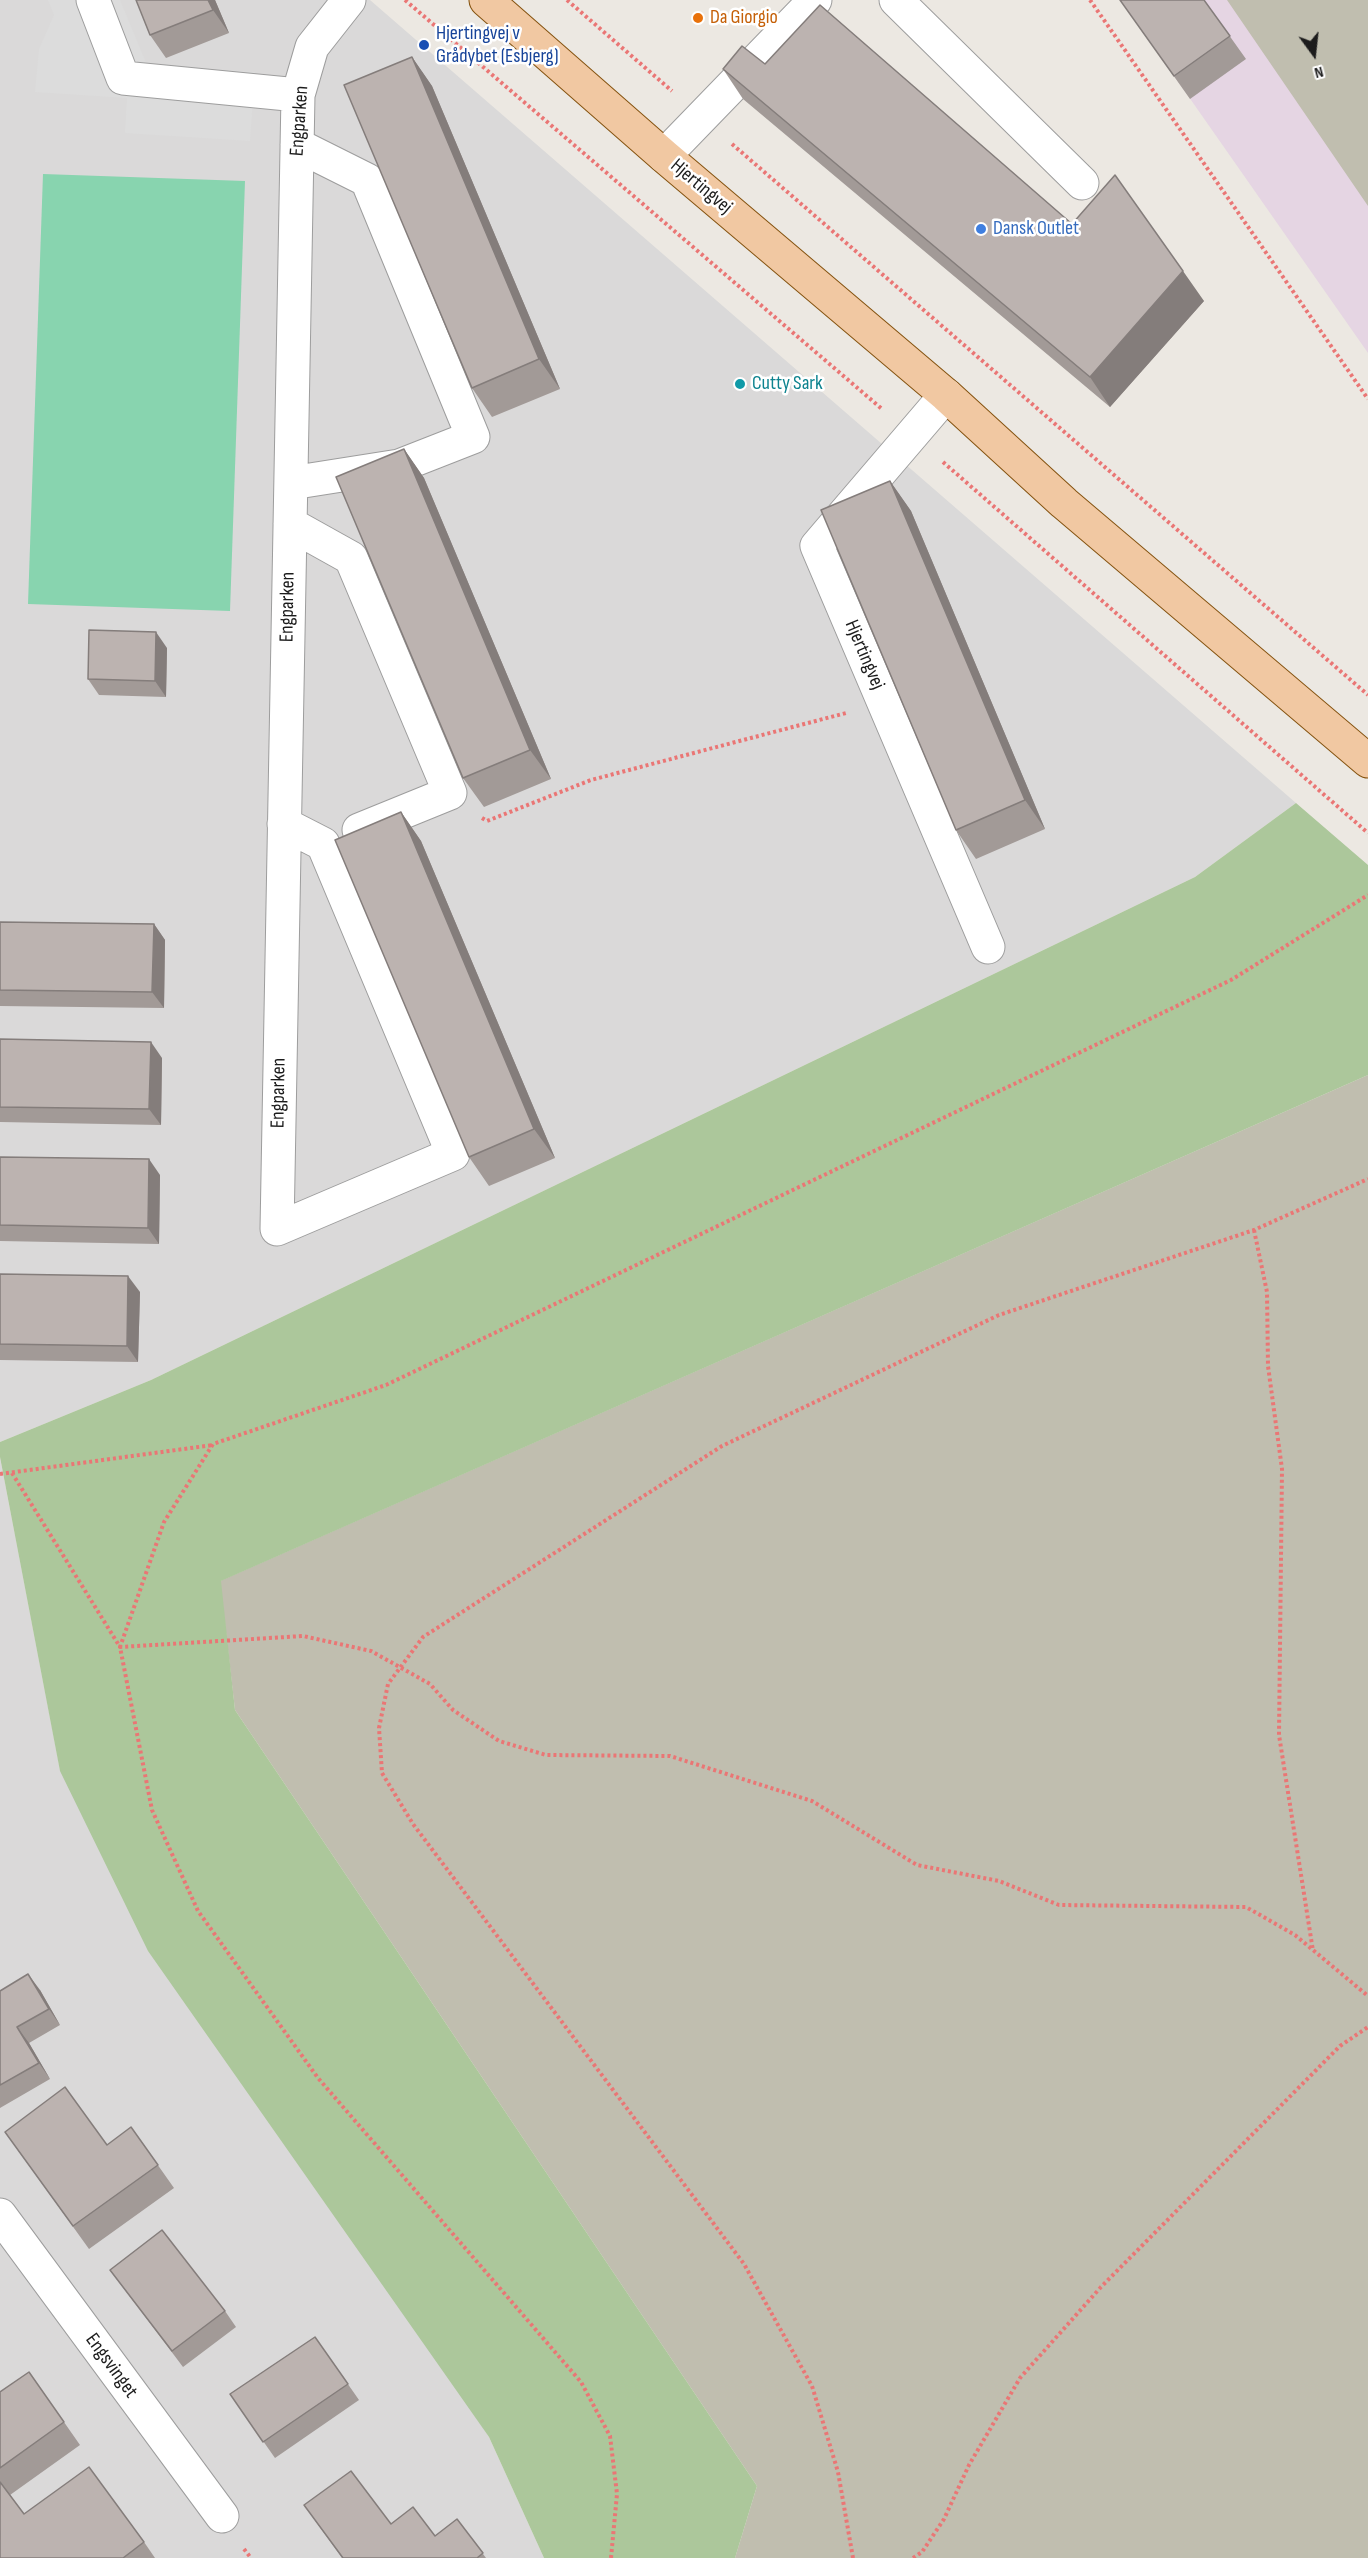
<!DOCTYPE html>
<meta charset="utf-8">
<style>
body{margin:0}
#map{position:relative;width:1368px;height:2558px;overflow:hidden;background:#ece8e2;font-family:"Sofia Sans Condensed",sans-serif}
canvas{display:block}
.north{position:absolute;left:1284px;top:24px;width:60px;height:60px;-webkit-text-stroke:4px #fff;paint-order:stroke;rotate:165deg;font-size:16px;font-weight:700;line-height:24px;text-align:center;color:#1c1c1c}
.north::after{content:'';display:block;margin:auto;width:21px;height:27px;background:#1c1c1c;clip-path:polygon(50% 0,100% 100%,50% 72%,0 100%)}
</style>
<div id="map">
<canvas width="1368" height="2558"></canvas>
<div class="north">N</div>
</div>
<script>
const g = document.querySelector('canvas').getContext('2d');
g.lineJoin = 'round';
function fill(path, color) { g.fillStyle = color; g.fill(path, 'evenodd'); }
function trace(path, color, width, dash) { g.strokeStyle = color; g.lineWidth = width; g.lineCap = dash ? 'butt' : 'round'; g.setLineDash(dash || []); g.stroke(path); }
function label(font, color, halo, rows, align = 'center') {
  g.font = font + ' "Sofia Sans Condensed",sans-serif'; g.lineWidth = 5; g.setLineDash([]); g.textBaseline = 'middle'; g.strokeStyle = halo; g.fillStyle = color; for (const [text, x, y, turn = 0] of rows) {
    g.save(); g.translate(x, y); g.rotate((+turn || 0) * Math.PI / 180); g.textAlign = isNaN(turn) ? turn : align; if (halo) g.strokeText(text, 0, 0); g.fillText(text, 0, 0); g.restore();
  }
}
fill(new Path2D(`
 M0 0H370L1296 803 1195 877 151 1380 0 1442Z
 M0 1457 60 1770 489 2437 544 2558H0Z`), '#dad9d9');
fill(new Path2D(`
 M1121 0H1368V353Z`), '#e5d5e3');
fill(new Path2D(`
 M1227 0H1368V206Z
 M1368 1075V2558H735L757 2486 235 1710 220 1581Z`), '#c0beaf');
fill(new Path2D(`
 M1296 803 1368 865V1075L221 1581 235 1710 757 2486 735 2558H544L489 2437 148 1951 60 1771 0 1457V1442L151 1380 1195 877Z`), '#acc79b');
fill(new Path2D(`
 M43 174 245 181 230 611 28 604Z`), '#88d4af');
fill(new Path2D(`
 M48 0H120L147 65 255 72 250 141 125 133 127 98 35 92 39 49 54 15Z`), '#dcdcdc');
const minor = new Path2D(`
 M93 0 123 78 298 95
 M896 0 1082 183
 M664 156 815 0
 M946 395 817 546 988 947
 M291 483 399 466 473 437 367 180 297 145
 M290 524 351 558 450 793 359 830
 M284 824 323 844 453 1154 277 1229 298 95 312 47 349 0
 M0 2215 222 2516`);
const major = new Path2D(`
 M486 0 664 156 946 395 1064 503 1368 761`);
trace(minor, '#9d9d9d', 35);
trace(major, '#84520f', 35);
trace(new Path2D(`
 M405 0 882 409
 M567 0 672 91
 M1090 0 1368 399
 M732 144 1368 695
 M943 462 1368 833
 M482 818 487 821 591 780 846 713
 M1254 1230 1267 1292 1268 1366 1282 1469 1279 1735 1313 1951
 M12 1473 120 1647 303 1636 371 1651 430 1684 453 1710 499 1741 546 1755 670 1756 812 1801 917 1865 999 1881 1059 1905 1246 1907 1295 1935 1368 1996
 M0 1474 213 1445
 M244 2549 251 2558
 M611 2558 617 2494 610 2436 581 2382 318 2078 198 1911 152 1810 120 1647 164 1522 213 1444 386 1385 1231 980 1368 895
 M853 2558 838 2472 812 2386 744 2264 413 1824 382 1773 379 1728 388 1684 423 1637 722 1446 999 1315 1254 1230 1368 1179
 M913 2558 922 2552 944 2519 969 2465 1020 2378 1101 2287 1340 2046 1368 2027`), '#ea7675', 4, [3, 3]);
trace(minor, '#fff', 33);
trace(major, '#f1c8a2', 33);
fill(new Path2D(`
 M215 0 229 33 166 58 150 35Z
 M1120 0H1204L1246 59 1190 99Z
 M412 57 432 86 560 389 492 417 472 388Z
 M765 64 1072 224 1204 301 1110 407 743 99 723 69Z
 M404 449 424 478 551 779 484 807 463 778Z
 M890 481 911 511 1045 829 976 859 956 830Z
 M167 648 166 697 99 695 88 679Z
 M401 812 421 841 555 1158 489 1186 469 1157Z
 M0 922 154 924 165 940 164 1008 0 1006Z
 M0 1039 162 1058 161 1125 0 1122Z
 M0 1157 160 1175 159 1244 0 1241Z
 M0 1274 140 1292 138 1362 0 1360Z
 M40 1990 60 2025 29 2043 50 2079 0 2108V1991Z
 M131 2127 174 2188 89 2249 5 2132 107 2145Z
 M110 2270 225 2311 236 2327 183 2367Z
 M315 2337 359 2400 275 2458 230 2394Z
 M29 2372 80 2445 10 2495 24 2514 144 2542 155 2558H0V2392Z
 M304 2505 391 2524 435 2536 457 2519 486 2558H342Z`), '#a29a97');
fill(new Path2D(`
 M208 0H215L229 33 213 10Z
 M412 57 432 86 560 389 539 359Z
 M1183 271 1204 301 1110 407 1090 377Z
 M404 449 424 478 551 779 530 750Z
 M890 481 911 511 1045 829 1025 800Z
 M156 632 167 648 166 697 155 681Z
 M401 812 421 841 555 1158 534 1129Z
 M154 924 165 940 164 1008 152 992Z
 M151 1042 162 1058 161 1125 149 1109Z
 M149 1159 160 1175 159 1244 148 1228Z
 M128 1276 140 1292 138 1362 127 1346Z
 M28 1974 40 1990 60 2025 49 2009Z
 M17 2027 29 2043 50 2079 39 2063Z`), '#847d7b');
const building = new Path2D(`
 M136 0H208L213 10 150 35Z
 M1120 0H1204L1230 36 1174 76Z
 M820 5 1072 224 1115 175 1183 271 1090 377 723 69 742 46 765 64Z
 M412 57 539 359 472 388 344 85Z
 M404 449 530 750 463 778 336 477Z
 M890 481 1025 800 956 830 821 510Z
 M89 630 156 632 155 681 88 679Z
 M401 812 534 1129 469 1157 335 840Z
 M0 922 154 924 152 992 0 990Z
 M0 1039 151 1042 149 1109 0 1107Z
 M0 1157 149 1159 148 1228 0 1225Z
 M0 1274 128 1276 127 1346 0 1344Z
 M28 1974 49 2009 17 2027 39 2063 0 2085V1991Z
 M65 2087 107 2145 131 2127 158 2165 73 2226 5 2132Z
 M162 2230 225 2311 172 2351 110 2270Z
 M315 2337 348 2384 263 2442 230 2394Z
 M29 2372 64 2422 0 2468V2392Z
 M89 2467 144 2542 123 2558H0V2482L24 2514Z
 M351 2471 391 2524 413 2507 435 2536 457 2519 483 2553 477 2558H343L304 2505Z`);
fill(building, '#bcb3b0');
trace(building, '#847d7b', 1.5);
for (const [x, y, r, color] of [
 [698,18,6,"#e8710a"],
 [424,45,6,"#1a4fb4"],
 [981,229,6,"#3f7fe0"],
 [740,384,6,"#0f9aa8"]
]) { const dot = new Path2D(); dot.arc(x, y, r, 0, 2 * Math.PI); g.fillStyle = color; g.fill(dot); trace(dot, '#fff', 2); }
label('20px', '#c56008', '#fff', [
 ["Da Giorgio",710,18]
], 'left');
label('20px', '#164399', '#fff', [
 ["Hjertingvej v",436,34],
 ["Grådybet (Esbjerg)",436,57]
], 'left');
label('20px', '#1c1c1c', '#fff', [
 ["Engparken",300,121,-86],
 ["Hjertingvej",701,187,40],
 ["Engparken",288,607,-89],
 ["Hjertingvej",864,655,67],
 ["Engparken",279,1093,-89],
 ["Engsvinget",111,2366,54]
]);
label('20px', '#366cbe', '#fff', [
 ["Dansk Outlet",993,229]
], 'left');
label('20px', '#0d838f', '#fff', [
 ["Cutty Sark",752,384]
], 'left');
</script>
